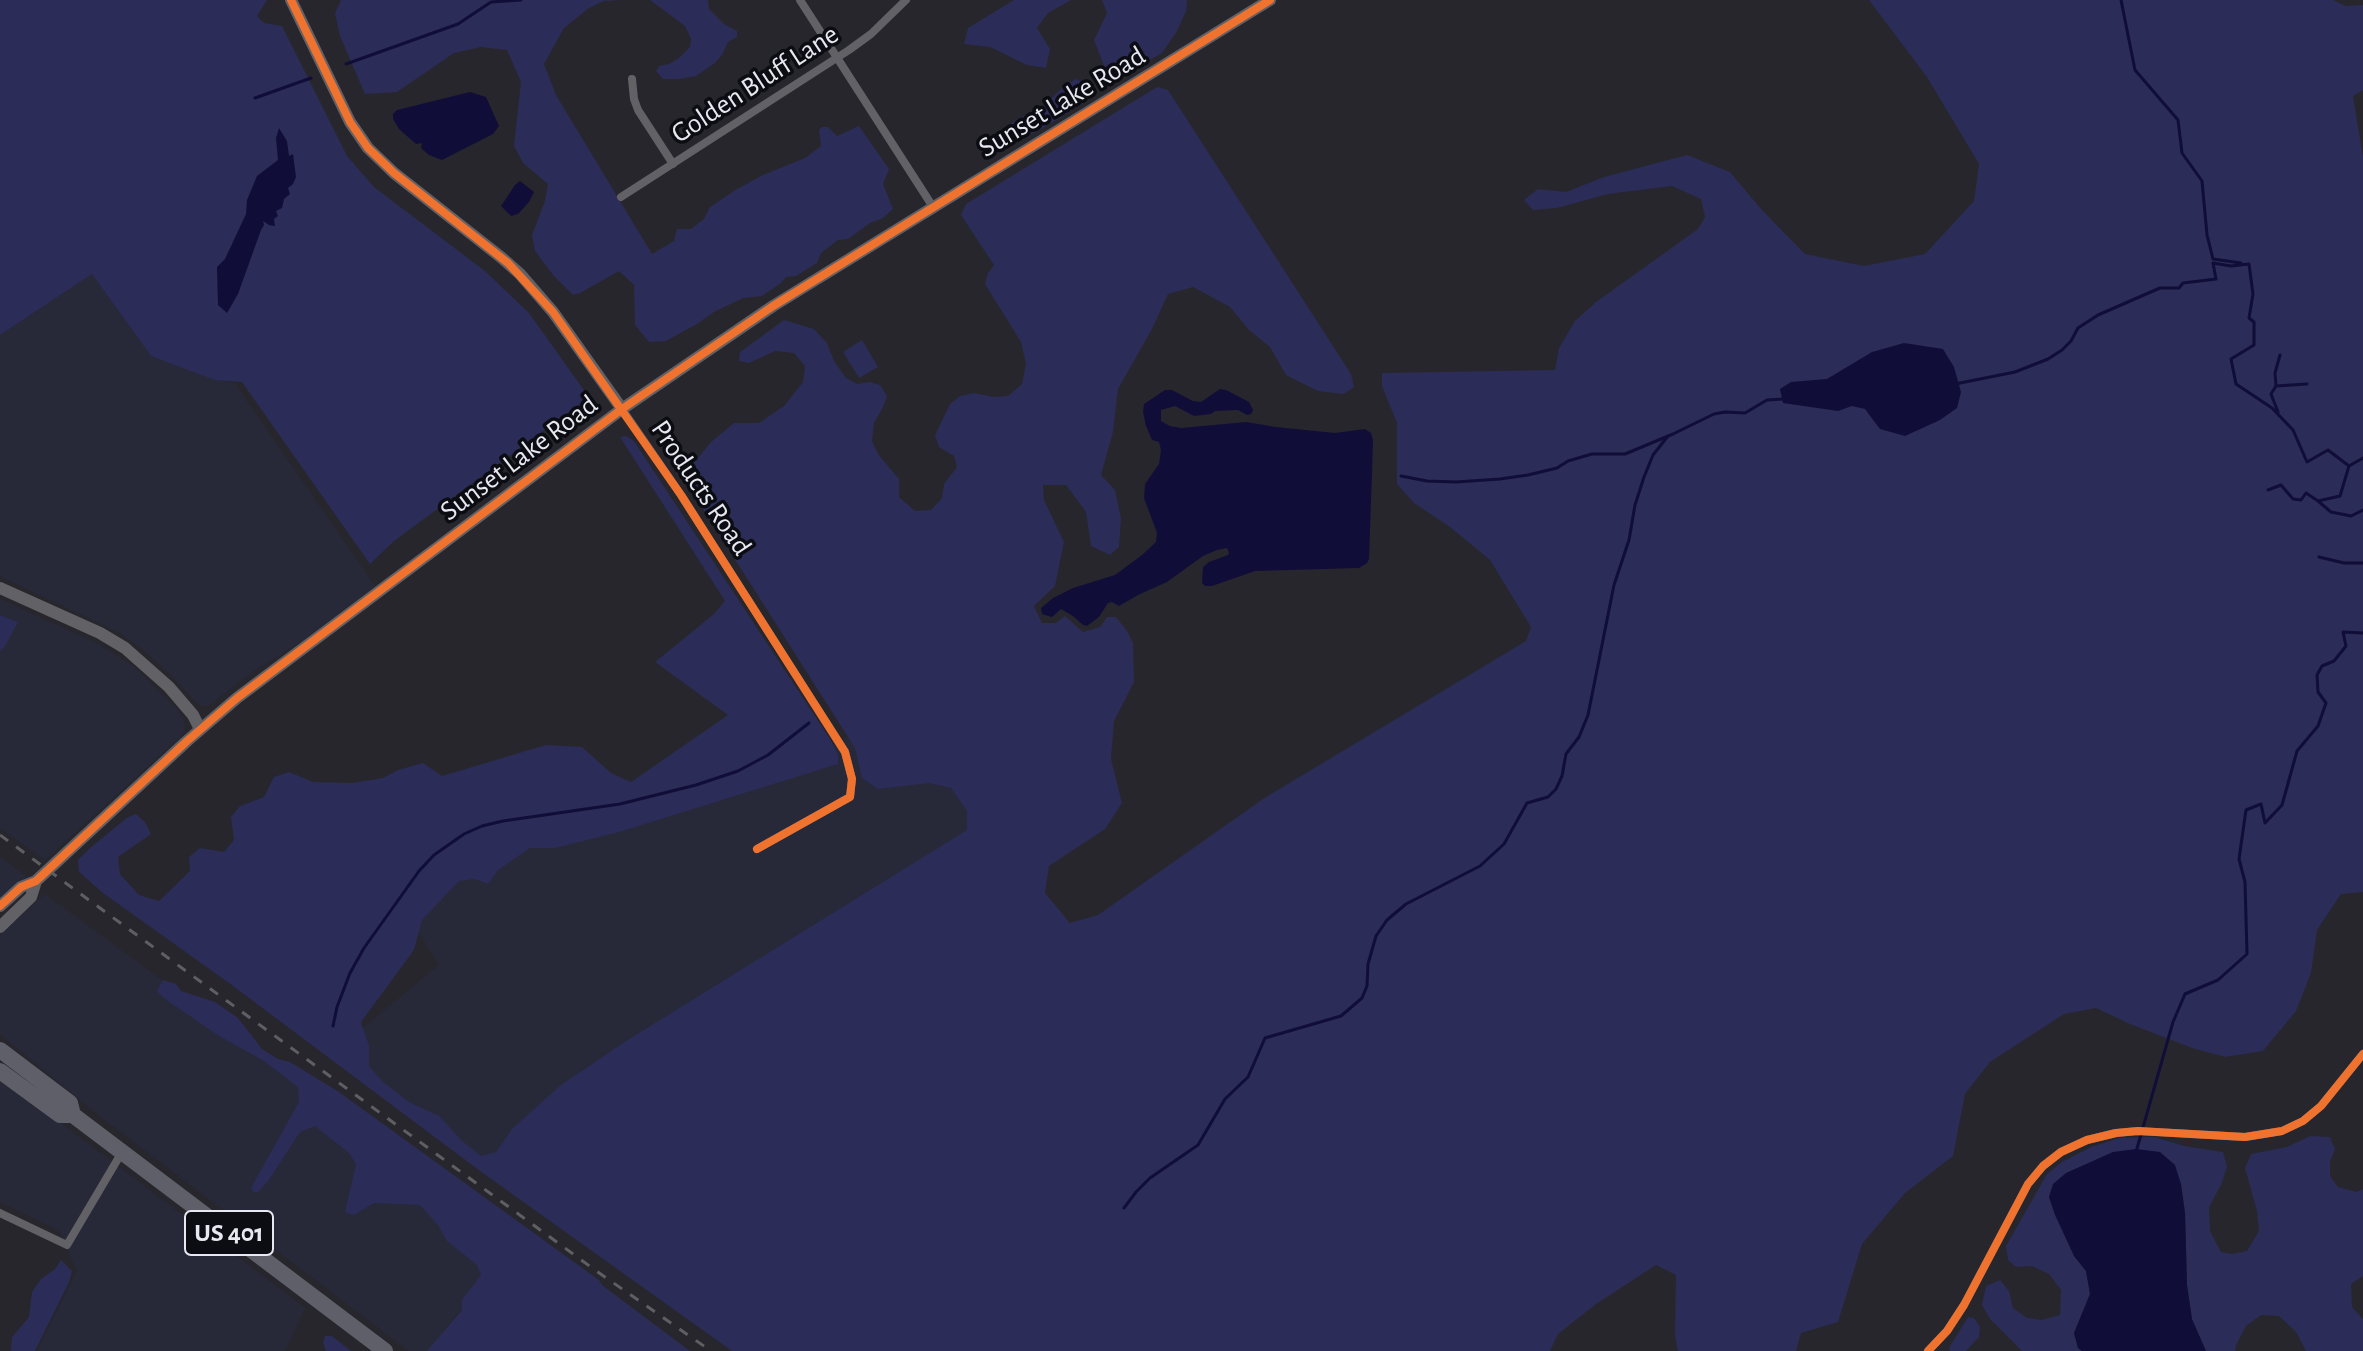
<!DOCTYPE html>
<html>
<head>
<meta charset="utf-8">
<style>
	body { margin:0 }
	canvas { display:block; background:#26262c }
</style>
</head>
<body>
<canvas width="2363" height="1351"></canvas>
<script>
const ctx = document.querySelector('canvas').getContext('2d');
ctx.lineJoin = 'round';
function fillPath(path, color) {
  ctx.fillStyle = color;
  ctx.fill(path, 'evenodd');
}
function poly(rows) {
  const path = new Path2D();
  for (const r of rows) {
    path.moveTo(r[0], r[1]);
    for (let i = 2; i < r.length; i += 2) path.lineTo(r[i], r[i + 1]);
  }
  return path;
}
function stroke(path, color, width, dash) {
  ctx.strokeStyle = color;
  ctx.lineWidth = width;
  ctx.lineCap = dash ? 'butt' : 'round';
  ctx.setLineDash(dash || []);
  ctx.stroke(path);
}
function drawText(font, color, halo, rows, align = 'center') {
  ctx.font = font + ' "Alegreya Sans",sans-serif';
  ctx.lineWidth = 7;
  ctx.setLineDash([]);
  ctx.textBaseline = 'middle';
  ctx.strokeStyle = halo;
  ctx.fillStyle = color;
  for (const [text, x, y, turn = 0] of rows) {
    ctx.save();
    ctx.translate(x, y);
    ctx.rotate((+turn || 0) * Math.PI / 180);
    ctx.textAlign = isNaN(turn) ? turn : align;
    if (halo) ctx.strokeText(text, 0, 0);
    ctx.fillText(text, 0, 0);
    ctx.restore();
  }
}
const built = poly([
	[92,274,151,356,235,384,375,586,303,640,251,673,208,706,202,706,195,701,170,674,145,651,120,633,0,576,0,335],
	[0,599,96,643,133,666,177,709,183,720,185,728,183,734,177,740,45,860,0,828],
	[855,733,1020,814,486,1164,333,1053,439,965,407,914,490,837,826,748],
	[0,857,27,877,0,897],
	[45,894,515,1241,428,1351,409,1351,96,1113,0,1034,0,935],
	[0,1077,305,1308,285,1351,37,1351,77,1271,59,1230,0,1202]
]);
const green = poly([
	[0,0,267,0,257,16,264,23,282,26,347,156,374,187,485,271,529,313,586,393,581,403,394,541,370,564,242,382,215,380,151,356,92,274,0,335],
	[341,0,622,0,604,1,589,8,564,28,544,64,556,95,652,254,674,241,677,229,691,229,704,219,710,207,737,189,763,175,805,158,821,146,819,130,822,127,828,127,837,136,859,126,889,169,883,184,893,209,883,218,870,223,848,239,838,240,821,253,817,263,796,276,786,277,781,283,762,296,743,298,714,312,697,324,666,341,649,342,635,325,634,285,619,271,580,293,573,295,553,275,535,251,532,235,545,201,548,184,523,163,514,146,521,82,507,50,481,47,454,53,397,92,365,94,340,36,335,13],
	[650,0,708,0,709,9,724,24,737,31,737,37,728,42,722,55,715,63,696,76,679,79,663,79,656,71,659,66,669,64,679,58,690,47,691,39,685,26],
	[1014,0,1071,0,1048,13,1037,28,1050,49,1046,68,1027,65,990,47,964,44,968,28],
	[1102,0,1187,0,1186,11,1177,31,1162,53,1126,74,1108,76,1094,40,1107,13],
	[1869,0,2333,0,2346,6,2363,5,2363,90,2353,96,2363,157,2363,892,2341,894,2317,930,2311,973,2296,1011,2263,1051,2225,1057,2192,1048,2130,1024,2096,1008,2064,1014,1990,1062,1965,1094,1953,1156,1905,1193,1862,1244,1838,1322,1801,1333,1796,1351,1678,1351,1675,1335,1676,1275,1656,1265,1596,1304,1558,1334,1550,1351,732,1351,480,1171,229,983,103,893,79,872,78,860,90,848,128,817,136,814,145,822,151,834,118,857,120,874,139,895,159,901,190,871,189,857,200,848,224,852,234,840,231,817,240,806,264,797,274,777,289,772,313,782,352,783,383,778,398,770,423,763,442,776,546,745,582,747,611,773,631,782,728,715,655,662,714,614,725,601,620,437,626,436,634,441,830,739,838,755,838,764,619,832,555,848,530,848,498,870,488,884,475,879,459,881,422,920,414,950,361,1022,369,1046,369,1066,383,1082,409,1102,439,1116,461,1140,481,1156,496,1152,513,1128,561,1085,626,1041,967,830,967,811,951,788,929,783,878,789,862,778,855,748,687,484,693,464,711,442,734,423,759,423,784,406,803,382,805,366,794,353,775,351,749,363,739,361,740,352,784,320,814,329,827,343,834,361,846,378,857,384,870,382,880,385,887,396,883,407,874,423,872,441,878,454,899,479,899,497,915,511,931,510,942,498,944,484,957,467,954,456,939,447,935,435,950,404,960,396,974,393,994,397,1008,396,1022,384,1026,364,1021,342,985,284,988,273,994,265,961,215,966,204,1157,87,1168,90,1351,374,1354,387,1344,394,1318,391,1286,375,1270,347,1249,330,1230,307,1193,287,1168,294,1152,329,1118,389,1113,432,1101,475,1115,490,1121,518,1119,547,1110,555,1091,546,1086,512,1066,485,1043,485,1044,500,1064,542,1055,586,1034,606,1042,623,1056,623,1065,616,1083,632,1100,627,1107,617,1116,617,1127,631,1133,643,1134,682,1114,721,1111,759,1122,803,1105,829,1049,866,1045,893,1070,923,1098,915,1266,797,1526,641,1531,627,1490,560,1450,527,1414,503,1397,484,1397,423,1382,386,1382,373,1555,370,1559,348,1575,321,1596,302,1698,229,1705,217,1701,199,1672,186,1608,194,1557,208,1533,210,1524,200,1538,189,1566,192,1604,177,1687,155,1730,172,1761,209,1805,254,1864,266,1925,254,1974,201,1979,164,1927,77],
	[1076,79,1087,84,1088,98,1063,116,1036,132,1000,146,993,138,1017,119,1044,106,1064,86],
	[862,340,878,367,859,378,843,352],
	[0,615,18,622,5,646,0,651],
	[163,980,176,984,181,991,215,1002,238,1018,262,1049,278,1059,290,1062,339,1092,599,1280,602,1285,690,1351,427,1351,462,1310,462,1300,481,1275,477,1265,447,1241,438,1225,420,1205,374,1203,354,1215,345,1212,356,1164,349,1153,315,1126,300,1132,268,1181,258,1192,254,1192,251,1188,299,1102,298,1087,264,1061,219,1036,165,999,157,991],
	[2310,1136,2330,1137,2335,1149,2330,1162,2330,1176,2338,1187,2357,1192,2363,1189,2363,1276,2351,1284,2352,1307,2363,1319,2363,1351,2306,1351,2296,1332,2279,1316,2261,1315,2246,1326,2236,1345,2235,1351,2206,1351,2192,1320,2187,1285,2185,1213,2181,1184,2049,1197,2074,1256,2086,1271,2090,1294,2074,1333,2078,1348,2082,1351,2022,1351,1990,1319,1982,1305,1986,1286,2000,1280,2009,1291,2013,1308,2027,1318,2042,1320,2060,1315,2061,1290,2049,1274,2032,1266,2016,1267,2008,1260,2006,1246,2047,1174,2062,1162,2091,1147,2119,1138,2154,1137,2184,1146,2223,1152,2227,1167,2221,1185,2209,1207,2210,1231,2221,1252,2232,1254,2247,1251,2259,1231,2257,1211,2245,1168,2251,1154,2287,1147],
	[61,1260,72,1271,69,1282,35,1351,11,1351,12,1337,29,1317,32,1292,41,1279,55,1269],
	[1968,1317,1974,1318,1980,1327,1979,1337,1966,1351,1950,1351,1949,1348],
	[325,1336,332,1336,351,1351,326,1351,323,1342]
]);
const water = poly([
	[470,92,486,97,499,126,493,134,442,160,429,155,421,148,422,143,416,144,399,129,393,119,393,114,397,110],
	[279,128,287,141,289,156,293,154,296,177,293,184,288,188,290,194,284,199,282,208,276,211,278,216,274,219,275,226,269,225,263,221,264,225,261,230,238,294,227,313,218,305,217,267,225,259,246,214,247,200,257,176,278,160,276,138],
	[520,181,534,192,529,202,518,214,511,216,501,206,515,185],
	[1904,343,1943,349,1954,367,1961,392,1957,408,1940,420,1905,436,1880,429,1865,409,1852,406,1838,411,1783,403,1780,389,1791,382,1827,379,1872,352],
	[1220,389,1226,390,1249,402,1253,410,1251,414,1247,415,1238,410,1215,411,1211,414,1194,416,1175,406,1161,410,1161,421,1170,426,1181,428,1246,422,1276,427,1335,433,1365,429,1371,433,1373,440,1372,474,1369,559,1367,563,1359,568,1255,571,1212,586,1205,586,1202,583,1203,567,1209,562,1228,555,1229,553,1227,548,1217,550,1203,556,1167,582,1138,595,1119,606,1112,602,1108,603,1099,617,1087,626,1083,625,1073,616,1061,609,1052,617,1042,614,1041,608,1053,598,1073,588,1115,575,1142,555,1156,542,1157,533,1144,498,1145,484,1159,464,1161,450,1159,442,1152,440,1146,426,1143,412,1144,404,1165,390,1172,390,1193,401,1201,402],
	[2136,1149,2160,1152,2175,1165,2181,1184,2185,1213,2187,1285,2192,1319,2206,1351,2082,1351,2078,1348,2074,1333,2090,1294,2086,1271,2074,1256,2055,1215,2049,1197,2053,1184,2066,1173,2113,1152]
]);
const stream = poly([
	[2121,0,2135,70,2178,120,2182,153,2202,181,2207,235,2213,259,2241,263],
	[346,64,458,24,491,2,521,0],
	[255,98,311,78],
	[2249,264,2253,294,2249,318,2254,322,2254,345,2231,359,2236,384,2272,408,2293,430,2307,462,2328,450,2349,466,2363,458],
	[1955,384,2015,372,2048,359,2062,350,2071,341,2078,328,2098,315,2160,288,2179,288,2183,283,2216,279,2213,263,2231,266,2249,264],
	[2276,386,2307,384],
	[2278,412,2271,394,2276,386,2275,373,2280,355],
	[2349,466,2340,496,2318,501,2331,512,2351,516,2363,510],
	[1401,476,1427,481,1456,482,1500,479,1528,475,1557,468,1568,461,1592,454,1625,454,1673,434,1714,414,1725,412,1745,413,1767,400,1784,399],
	[2268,490,2281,485,2293,499,2301,500,2306,493,2318,501],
	[2319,557,2344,563,2363,563],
	[333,1026,337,1007,350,973,364,948,419,871,434,855,464,834,482,826,503,821,620,804,696,785,738,771,768,755,809,723],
	[2136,1152,2173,1022,2185,994,2218,980,2247,954,2245,882,2239,859,2246,810,2261,804,2265,823,2282,805,2297,751,2318,726,2326,703,2318,692,2317,675,2322,666,2334,661,2346,646,2343,632,2363,633],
	[1124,1208,1136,1192,1150,1178,1198,1145,1225,1099,1248,1077,1265,1038,1341,1016,1362,998,1367,986,1368,964,1376,936,1387,920,1406,904,1480,866,1504,844,1527,803,1548,797,1556,789,1562,776,1566,754,1579,737,1588,715,1614,585,1629,540,1635,505,1644,477,1653,455,1668,436]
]);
const street = poly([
	[800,0,933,207],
	[632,79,634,99,638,110,673,164],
	[621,197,849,50,871,34,906,0],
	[622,409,681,495,845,752,852,779,850,797,757,849],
	[0,1213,67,1245,122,1152],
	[1928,1351,1947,1331,1964,1305,2028,1184,2043,1166,2061,1152,2087,1140,2116,1133,2138,1131,2245,1137,2282,1131,2303,1121,2321,1106,2363,1054]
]);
const secondary = poly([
	[291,0,350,122,368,148,394,173,502,258,520,274,553,312,622,409],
	[0,588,100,633,125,648,169,687,193,715,200,729],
	[0,906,21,887,36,881,187,741,237,698,622,409,773,306,1270,0],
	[0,927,31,897,36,881]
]);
const highway = poly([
	[0,1050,70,1103,73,1115,385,1351],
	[0,1071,60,1115,73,1115]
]);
const rail = poly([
	[0,835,595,1270,711,1351]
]);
const cycleway = poly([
	[291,0,350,122,368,148,394,173,508,263,553,312,681,495,845,752,852,779,850,797,757,849],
	[0,906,21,887,36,881,187,741,237,698,622,409,773,306,1270,0],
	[1928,1351,1947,1331,1964,1305,2028,1184,2043,1166,2061,1152,2087,1140,2116,1133,2138,1131,2245,1137,2282,1131,2303,1121,2321,1106,2363,1054]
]);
const shields = [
	[229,1233,88]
];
const shieldNames = [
	["US 401",229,1233]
];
const streetNames = [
	["Golden Bluff Lane",755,84,-33],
	["Sunset Lake Road",1062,102,-31],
	["Sunset Lake Road",519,458,-37],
	["Products Road",701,488,56]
];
fillPath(built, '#272939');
fillPath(green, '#2b2c57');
fillPath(water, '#110d39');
stroke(stream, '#110d39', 3);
stroke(street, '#616166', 8);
stroke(secondary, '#616166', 12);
stroke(highway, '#5e5f69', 16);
stroke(rail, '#5e5e63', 3, [10, 10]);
stroke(cycleway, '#ef722f', 8);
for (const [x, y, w] of shields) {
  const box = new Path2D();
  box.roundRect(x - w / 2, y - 22, w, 44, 6);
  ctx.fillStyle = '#0c0d12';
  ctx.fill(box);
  stroke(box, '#e7e8f1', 2);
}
drawText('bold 26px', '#e7e8f1', null, shieldNames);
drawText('28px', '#e7e8f1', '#0c0d12', streetNames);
</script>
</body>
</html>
